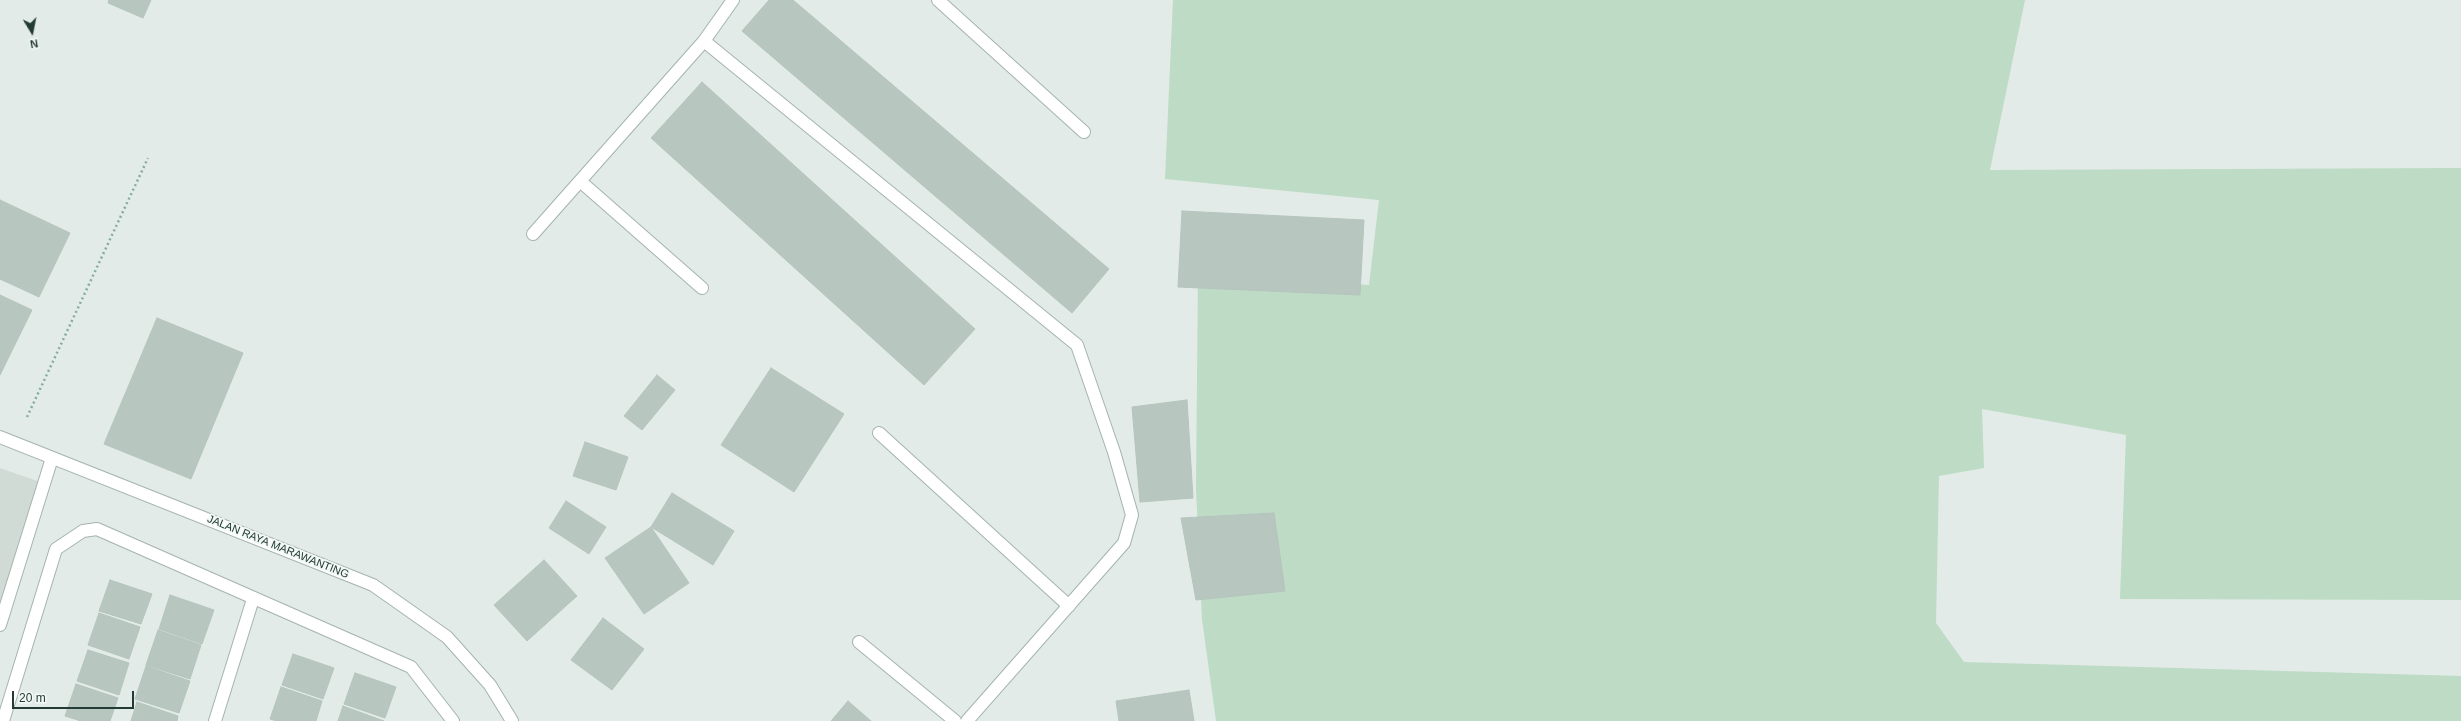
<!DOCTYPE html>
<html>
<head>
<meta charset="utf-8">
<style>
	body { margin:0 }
	#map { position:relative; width:2461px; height:721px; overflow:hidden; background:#e2ebe7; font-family:Helvetica,sans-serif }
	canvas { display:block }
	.north { position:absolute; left:12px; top:12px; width:40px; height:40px; -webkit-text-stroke:3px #f2f8f5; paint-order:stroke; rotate:170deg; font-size:11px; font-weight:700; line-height:16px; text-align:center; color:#233b35 }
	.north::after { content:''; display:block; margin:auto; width:14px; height:18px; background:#233b35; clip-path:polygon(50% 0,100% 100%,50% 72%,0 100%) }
	.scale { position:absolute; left:12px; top:691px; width:122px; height:18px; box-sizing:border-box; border:2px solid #233b35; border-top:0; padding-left:5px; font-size:12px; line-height:14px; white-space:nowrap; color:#233b35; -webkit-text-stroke:3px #f2f8f5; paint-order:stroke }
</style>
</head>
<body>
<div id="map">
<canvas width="2461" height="721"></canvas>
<div class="north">N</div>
<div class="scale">20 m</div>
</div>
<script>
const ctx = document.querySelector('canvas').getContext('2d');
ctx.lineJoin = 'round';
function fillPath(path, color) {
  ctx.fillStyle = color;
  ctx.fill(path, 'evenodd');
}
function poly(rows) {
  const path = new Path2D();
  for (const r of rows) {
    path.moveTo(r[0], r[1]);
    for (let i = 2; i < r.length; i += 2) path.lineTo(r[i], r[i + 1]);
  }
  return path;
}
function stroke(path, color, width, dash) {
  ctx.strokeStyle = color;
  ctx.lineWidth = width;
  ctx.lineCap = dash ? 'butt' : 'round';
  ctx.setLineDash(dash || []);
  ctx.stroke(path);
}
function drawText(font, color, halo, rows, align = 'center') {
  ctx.font = font + ' Helvetica,sans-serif';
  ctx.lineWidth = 3.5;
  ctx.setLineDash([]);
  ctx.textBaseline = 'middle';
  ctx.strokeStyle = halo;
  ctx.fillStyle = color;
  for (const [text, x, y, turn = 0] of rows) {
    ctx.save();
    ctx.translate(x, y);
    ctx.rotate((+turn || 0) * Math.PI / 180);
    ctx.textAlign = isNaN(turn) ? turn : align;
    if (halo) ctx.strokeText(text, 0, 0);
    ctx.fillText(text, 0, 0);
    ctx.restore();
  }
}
const built = poly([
	[0,468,40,482,0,603]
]);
const green = poly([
	[1173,0,2025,0,1990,170,2461,168,2461,600,2120,599,2126,435,1982,409,1984,468,1939,476,1936,623,1964,662,2461,676,2461,721,1216,721,1202,619,1196,489,1198,272,1369,285,1379,200,1165,179]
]);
const building = poly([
	[109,0,151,0,143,18,108,3,109,0],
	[769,0,793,0,1109,269,1072,313,742,31,769,0],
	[702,82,975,329,924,385,651,138,702,82],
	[0,200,70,233,39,297,0,279,0,200],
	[1182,211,1364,220,1360,295,1178,287,1182,211],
	[0,295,32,310,0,375,0,295],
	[157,318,243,353,191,479,104,444,157,318],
	[771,368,844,414,794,492,721,445,771,368],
	[657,375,675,390,642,430,624,416,657,375],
	[1187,400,1193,498,1140,502,1132,407,1187,400],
	[585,442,628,457,616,490,573,476,585,442],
	[672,493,734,531,713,565,651,527,672,493],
	[566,501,606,527,589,554,549,528,566,501],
	[1274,513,1285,591,1196,600,1181,518,1274,513],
	[651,527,689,583,644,614,605,558,651,527],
	[544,560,577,596,527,641,494,605,544,560],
	[110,580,152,594,141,624,99,611,110,580],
	[170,595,214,610,202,644,159,629,170,595],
	[99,613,140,627,129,659,88,645,99,613],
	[603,618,644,649,612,690,571,660,603,618],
	[158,630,201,645,190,679,146,665,158,630],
	[88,650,129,663,119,695,77,681,88,650],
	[293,654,334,668,323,699,282,685,293,654],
	[146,666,190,681,179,713,135,699,146,666],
	[355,673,396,687,385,718,344,704,355,673],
	[76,684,118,698,110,721,81,721,65,716,76,684],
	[281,687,322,701,316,721,277,721,270,719,281,687],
	[1189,690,1194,721,1119,721,1116,701,1189,690],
	[848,701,871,721,831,721,848,701],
	[137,702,178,716,177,721,131,721,137,702],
	[343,706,384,721,338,721,343,706]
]);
const path = poly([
	[27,417,148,158]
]);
const minor = poly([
	[733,0,704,41,1077,345,1114,452,1132,515,1124,543,967,721],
	[938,0,1084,132],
	[580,181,702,288],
	[533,234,704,41],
	[879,433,1069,606],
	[0,625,52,458],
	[859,642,955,721],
	[3,721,56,549,83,531,97,529,411,667,453,721],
	[215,721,253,599]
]);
const tertiary = poly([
	[0,437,373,585,447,637,490,685,512,721]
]);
const streetNames = [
	["JALAN RAYA MARAWANTING",278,547,22]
];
fillPath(built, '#d0dbd6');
fillPath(green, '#bddbc5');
fillPath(building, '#b8c6c0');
stroke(building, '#b5c4be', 1);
stroke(minor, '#a5b3ae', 14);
stroke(tertiary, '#a5b3ae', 14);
stroke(path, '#85aca0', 2.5, [2, 3]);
stroke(minor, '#fff', 12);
stroke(tertiary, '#fff', 12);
drawText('11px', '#233b35', '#f2f8f5', streetNames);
</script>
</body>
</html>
